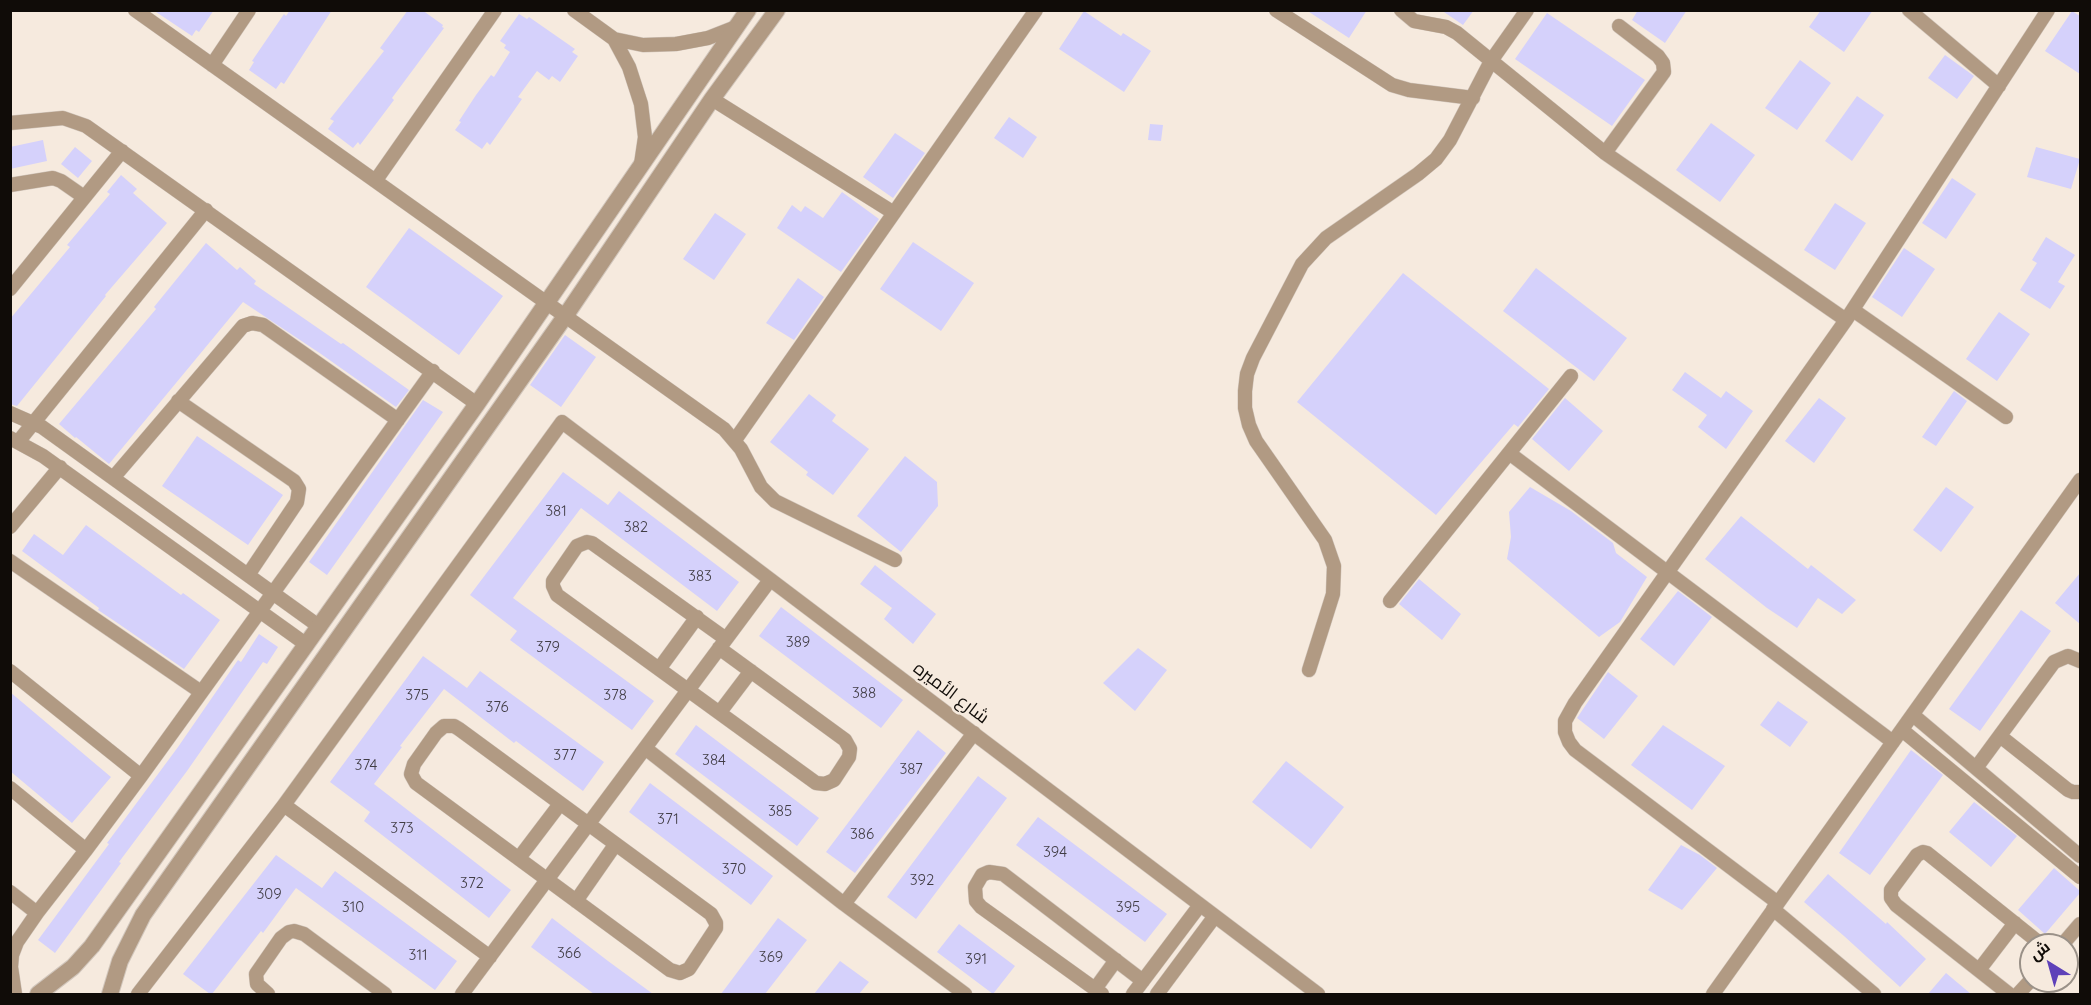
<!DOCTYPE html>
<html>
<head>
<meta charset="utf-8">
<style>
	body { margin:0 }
	#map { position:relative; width:2091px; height:1005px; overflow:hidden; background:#f6eade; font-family:Quicksand,Cairo,sans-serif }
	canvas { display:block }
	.frame { position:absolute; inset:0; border:12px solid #100c08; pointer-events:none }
	.north { position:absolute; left:2019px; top:933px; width:60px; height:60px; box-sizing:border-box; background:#f6eade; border:2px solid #9a9188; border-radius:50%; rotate:323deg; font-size:16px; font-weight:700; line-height:24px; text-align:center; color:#100c08 }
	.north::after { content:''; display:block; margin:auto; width:21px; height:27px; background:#5e41b9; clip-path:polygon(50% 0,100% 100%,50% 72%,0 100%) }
</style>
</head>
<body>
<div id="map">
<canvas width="2091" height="1005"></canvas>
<div class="frame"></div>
<div class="north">ش</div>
</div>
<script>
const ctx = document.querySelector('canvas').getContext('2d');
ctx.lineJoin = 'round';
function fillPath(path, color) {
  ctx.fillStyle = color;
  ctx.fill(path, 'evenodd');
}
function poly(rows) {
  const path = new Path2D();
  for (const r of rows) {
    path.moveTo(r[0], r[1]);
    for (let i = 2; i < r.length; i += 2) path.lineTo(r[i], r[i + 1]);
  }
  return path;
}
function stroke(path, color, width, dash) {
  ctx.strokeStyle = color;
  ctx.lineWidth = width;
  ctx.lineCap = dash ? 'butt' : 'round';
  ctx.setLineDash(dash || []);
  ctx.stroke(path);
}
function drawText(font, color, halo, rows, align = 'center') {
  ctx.font = font + ' Quicksand,Cairo,sans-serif';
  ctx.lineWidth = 5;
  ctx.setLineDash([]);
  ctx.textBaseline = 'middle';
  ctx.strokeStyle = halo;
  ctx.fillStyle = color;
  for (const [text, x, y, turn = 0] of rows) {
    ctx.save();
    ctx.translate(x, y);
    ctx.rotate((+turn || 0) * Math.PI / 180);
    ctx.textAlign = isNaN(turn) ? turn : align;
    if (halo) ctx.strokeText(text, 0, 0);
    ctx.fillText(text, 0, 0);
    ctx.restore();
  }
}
const building = poly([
	[153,10,214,10,199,32,196,30,192,36],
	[290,10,332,10,284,84,281,82,276,89,249,70,254,62,252,61,284,14,286,16],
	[408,10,422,10,443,25,442,27,444,28,392,98,394,100,360,145,358,142,353,148,328,129,334,121,330,119,384,51,380,48],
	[1306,10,1367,10,1349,38],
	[1441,10,1474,10,1463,25],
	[1638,10,1687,10,1665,43,1632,20],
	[1821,10,1873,10,1844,52,1809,27],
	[1084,11,1121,36,1123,33,1151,51,1124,92,1059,49],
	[2072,11,2080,16,2080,74,2045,51],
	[1547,13,1645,80,1612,126,1515,59],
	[519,14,527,19,529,17,575,49,572,52,578,56,560,82,552,76,549,80,537,71,518,97,522,99,490,145,487,142,482,149,455,130,461,122,459,121,476,95,491,75,494,77,510,52,504,48,506,45,500,41],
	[1945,55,1974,76,1957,99,1928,78],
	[1800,60,1831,83,1797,130,1765,108],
	[1857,96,1884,115,1852,161,1825,141],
	[1009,117,1037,137,1023,158,994,138],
	[1711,123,1755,155,1720,202,1676,170],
	[1150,124,1163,125,1161,141,1148,140],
	[895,133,925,153,893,198,863,177],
	[43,140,47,161,10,169,10,147],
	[75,147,92,161,78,178,61,164],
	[2036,147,2080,159,2071,189,2027,177],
	[121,175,137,189,133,193,167,223,105,295,106,296,17,406,10,404,10,319,70,247,67,245,110,194,107,192],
	[1952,178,1976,194,1946,239,1922,223],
	[842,192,879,219,841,272,777,228,792,205,801,212,805,206,823,218],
	[1835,203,1866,223,1835,270,1804,250],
	[715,213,746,234,714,280,683,259],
	[409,228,503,296,459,355,366,287],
	[2046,237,2075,255,2058,282,2065,286,2050,309,2020,290,2037,263,2032,260],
	[913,242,974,283,941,331,880,289],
	[206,243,237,270,240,267,256,281,254,284,341,344,343,343,409,390,396,407,321,354,243,302,109,464,76,437,75,438,59,424,156,309,154,307],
	[1904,248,1935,269,1902,317,1872,297],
	[1536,268,1627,338,1594,381,1503,311],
	[1403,273,1549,389,1518,427,1514,424,1436,515,1297,402],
	[798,278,824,297,794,340,766,323],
	[1999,312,2030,334,1997,381,1966,359],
	[565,335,596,357,561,407,530,385],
	[1685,372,1721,398,1726,391,1753,411,1726,449,1698,427,1707,415,1672,390],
	[1954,391,1967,401,1936,446,1922,437],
	[809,394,836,415,832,421,869,449,833,495,806,475,808,472,770,442],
	[1565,398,1603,431,1569,471,1532,439],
	[1819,398,1846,418,1814,463,1785,441],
	[423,400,443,412,327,575,309,562],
	[197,436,283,495,248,545,162,486],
	[905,456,937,482,938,506,901,552,857,516],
	[563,472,608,505,619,491,739,582,717,611,581,508,513,598,654,701,632,730,510,640,517,631,470,595],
	[1530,487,1571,511,1613,543,1616,553,1647,577,1620,622,1599,637,1507,559,1511,537,1509,512],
	[1946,487,1974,507,1941,552,1913,530],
	[1741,516,1808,569,1811,565,1856,600,1842,614,1818,598,1797,628,1767,608,1705,559],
	[86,525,181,595,183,593,220,620,184,669,116,622,98,610,99,608,22,551,34,534,63,555],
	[875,565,936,614,913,644,884,619,892,608,860,584],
	[2080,573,2080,624,2055,603],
	[1419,579,1461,614,1442,640,1399,604],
	[1678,591,1712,617,1674,666,1640,639],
	[781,607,903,700,881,728,759,636],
	[2021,610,2051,631,1980,731,1949,709],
	[259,634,278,647,267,664,263,662,187,771,119,862,121,863,55,953,38,940,109,844,107,843,178,747,238,660,241,662],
	[1138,648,1167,670,1135,711,1103,683],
	[423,656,467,688,480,671,604,762,583,791,516,741,514,743,444,689,400,746,402,747,374,784,511,890,489,918,364,821,370,812,330,782],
	[1608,672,1638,696,1604,739,1577,718],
	[10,692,111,777,72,823,10,771],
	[1778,701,1808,722,1790,747,1760,725],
	[696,725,819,818,797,846,675,754],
	[1663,725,1725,766,1692,810,1631,765],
	[918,730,946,753,855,873,826,852],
	[1911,750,1943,775,1870,875,1839,853],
	[1286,761,1344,807,1311,849,1252,802],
	[978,776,1007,798,916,919,887,897],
	[650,783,773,876,751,905,629,812],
	[1974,802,2017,836,1991,867,1949,832],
	[1038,817,1167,914,1145,942,1016,845],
	[1681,845,1700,855,1717,868,1682,910,1648,890],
	[276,855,322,888,335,871,457,961,435,990,296,888,263,933,261,931,212,994,210,994,183,974],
	[2054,868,2080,891,2080,893,2045,934,2018,910],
	[1828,874,1886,924,1887,922,1926,959,1900,987,1844,936,1804,902],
	[552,918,608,961,653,994,594,994,531,947],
	[778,918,807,940,765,994,721,994],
	[959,924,1015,966,993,994,937,952],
	[840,961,869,982,859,994,814,994],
	[1946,973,1971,994,1928,994]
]);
const minor = poly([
	[135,10,724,429,741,449,761,487,775,501,895,560],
	[574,10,614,39,643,45,676,44,708,38,736,27],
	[1276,10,1392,85,1409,90,1473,98],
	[1401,10,1414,21,1446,27,1457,33,1605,153,1846,320],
	[1909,10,1999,86],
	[614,39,629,67,641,104,645,137,641,164],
	[212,65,249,10],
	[712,99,894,213],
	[10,123,63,118,86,126,477,404],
	[1605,153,1664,72,1663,63,1658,56,1619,26],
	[376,180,495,10],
	[10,185,53,178,61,181,84,197],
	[10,289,122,151],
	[1853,310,2006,417],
	[178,401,294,481,299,489,297,502,248,575],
	[10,413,42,427,320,627],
	[10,438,43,456,307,645],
	[735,440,1036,10],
	[18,442,206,210],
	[1509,453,1893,742],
	[113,478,243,326,252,323,263,325,398,420],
	[10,527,60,467],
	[10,561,201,692],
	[1390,601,1571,376],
	[719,648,845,740,850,749,849,757,834,780,825,784,816,783,557,595,553,586,553,581,577,546,587,542,592,543,726,639],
	[659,669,697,617],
	[1309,670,1333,594,1334,566,1325,540,1256,441,1249,425,1245,408,1245,391,1247,374,1253,358,1302,264,1326,238,1418,174,1436,159,1450,140,1491,61,1527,10],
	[10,671,141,776],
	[720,712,751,671],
	[1913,715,2080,856],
	[444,726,454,726,459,729,711,914,716,923,716,928,689,969,680,973,670,970,416,783,411,774,414,764,436,733,444,726],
	[1902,730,2080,877],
	[2000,736,2068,790,2073,792,2080,792],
	[645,748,844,904,965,994],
	[1976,768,2054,662,2068,656,2080,661],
	[10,788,86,850],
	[284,805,490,957],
	[519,858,560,804],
	[10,892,37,913],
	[576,901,615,845],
	[1778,903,1575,750,1569,742,1565,732,1565,721,1575,703,1846,320,2048,10],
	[844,904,974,733],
	[1773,909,1874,994],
	[2062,945,2080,924],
	[1979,970,2015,923],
	[1095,989,1116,960],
	[15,994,11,967,12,955,17,942,37,913,86,850,141,776,433,371],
	[138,994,284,805,562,422,1318,994],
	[268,994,257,984,256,974,281,938,289,932,294,931,304,934,385,994],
	[462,994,770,580],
	[1102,994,981,907,976,901,975,887,982,875,989,872,1003,874,1143,981],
	[1133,994,1200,905],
	[1157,994,1215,916],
	[1713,994,2080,480],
	[2009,994,1896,905,1891,898,1891,890,1917,855,1923,852,1927,853,2042,945],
	[2018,994,2031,980]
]);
const tertiary = poly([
	[38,994,73,967,92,946,477,404,748,10],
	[110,994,120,961,143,915,566,315,712,99,777,10]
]);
const numberNames = [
	["381",556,511],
	["382",636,527],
	["383",700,576],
	["389",798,642],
	["379",548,647],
	["388",864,693],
	["375",417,695],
	["378",615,695],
	["376",497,707],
	["377",565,755],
	["384",714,760],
	["374",366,765],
	["387",911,769],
	["385",780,811],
	["371",668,819],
	["373",402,828],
	["386",862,834],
	["394",1055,852],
	["370",734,869],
	["392",922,880],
	["372",472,883],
	["309",269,894],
	["310",353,907],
	["395",1128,907],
	["366",569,953],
	["311",418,955],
	["369",771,957],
	["391",976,959]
];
const streetNames = [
	["شارع الأميره",951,693,37]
];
fillPath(building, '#d5d1fb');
stroke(minor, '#d1c6bc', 15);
stroke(tertiary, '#d1c6bc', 18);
stroke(minor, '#b19a83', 14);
stroke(tertiary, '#b19a83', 16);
drawText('15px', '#413d45', null, numberNames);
drawText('18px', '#100c08', '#f6eade', streetNames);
</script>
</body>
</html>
